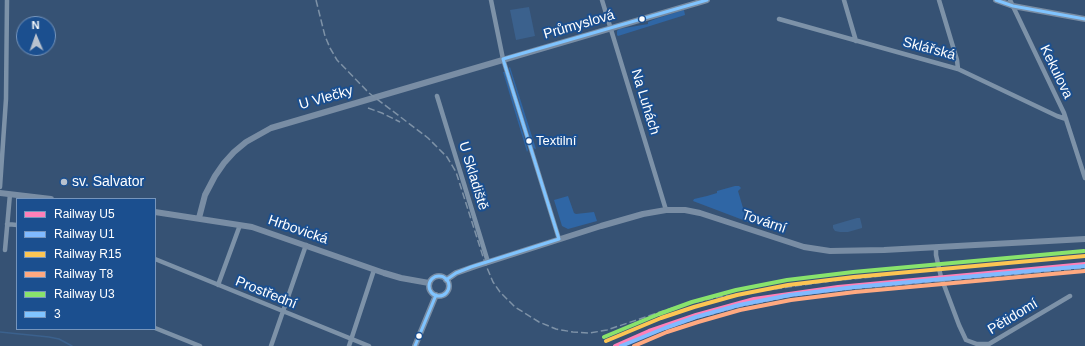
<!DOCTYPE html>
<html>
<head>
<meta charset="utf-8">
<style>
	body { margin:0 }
	#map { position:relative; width:1085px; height:346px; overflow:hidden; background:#365274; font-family:Arial,sans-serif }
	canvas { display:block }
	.legend { position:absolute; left:16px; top:198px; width:140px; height:132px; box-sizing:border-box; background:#1b4f8f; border:1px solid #7695bc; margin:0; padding:5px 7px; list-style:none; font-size:12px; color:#fff }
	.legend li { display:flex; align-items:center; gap:8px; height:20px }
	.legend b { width:20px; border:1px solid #7695bc }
	.north { position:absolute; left:16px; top:16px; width:40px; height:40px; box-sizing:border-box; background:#1b4f8f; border:1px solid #7695bc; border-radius:50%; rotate:358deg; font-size:11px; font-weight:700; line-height:16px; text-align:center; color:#fff }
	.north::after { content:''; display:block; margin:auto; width:14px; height:18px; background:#b9c2ce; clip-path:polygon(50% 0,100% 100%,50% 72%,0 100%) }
</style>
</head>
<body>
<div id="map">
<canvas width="1085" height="346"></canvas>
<ul class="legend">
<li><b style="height:5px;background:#ff80b8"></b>Railway U5</li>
<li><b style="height:5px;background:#80baff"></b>Railway U1</li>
<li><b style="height:5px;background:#fcc553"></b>Railway R15</li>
<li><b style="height:5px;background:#ffa980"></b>Railway T8</li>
<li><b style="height:5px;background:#89e36c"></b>Railway U3</li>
<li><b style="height:5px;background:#80c4ff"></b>3</li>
</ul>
<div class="north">N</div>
</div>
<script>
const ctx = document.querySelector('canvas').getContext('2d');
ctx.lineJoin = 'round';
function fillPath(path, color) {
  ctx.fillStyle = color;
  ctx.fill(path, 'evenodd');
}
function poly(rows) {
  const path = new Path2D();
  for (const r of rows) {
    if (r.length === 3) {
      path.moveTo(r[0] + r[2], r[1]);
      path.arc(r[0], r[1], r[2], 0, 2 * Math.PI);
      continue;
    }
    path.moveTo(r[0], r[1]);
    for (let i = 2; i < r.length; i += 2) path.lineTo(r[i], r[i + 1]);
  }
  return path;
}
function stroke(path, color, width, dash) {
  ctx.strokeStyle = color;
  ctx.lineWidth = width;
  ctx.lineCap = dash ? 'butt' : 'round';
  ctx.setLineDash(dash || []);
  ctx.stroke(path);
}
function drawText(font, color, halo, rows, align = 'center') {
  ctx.font = font + ' Arial,sans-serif';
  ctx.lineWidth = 4;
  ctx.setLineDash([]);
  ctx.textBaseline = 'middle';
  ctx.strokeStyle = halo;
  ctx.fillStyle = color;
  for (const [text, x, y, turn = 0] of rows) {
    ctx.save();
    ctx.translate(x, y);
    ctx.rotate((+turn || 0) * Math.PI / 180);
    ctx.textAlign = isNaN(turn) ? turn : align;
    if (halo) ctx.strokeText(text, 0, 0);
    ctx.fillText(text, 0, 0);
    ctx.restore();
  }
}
const green = poly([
	[684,10,685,15,618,36,617,35,617,31,619,29,648,24,648,22,658,18],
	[510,67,536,149,533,148,509,68],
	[503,72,505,72,528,150,527,152],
	[735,186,739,186,741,188,738,191,746,218,751,220,751,223,693,201,694,199,707,196,717,193,717,191],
	[568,196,574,213,576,214,594,212,597,221,568,229,562,226,554,200]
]);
const water = poly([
	[529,7,535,36,516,40,510,10],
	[857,218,860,218,862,226,862,228,848,232,840,232,835,231,833,228,833,225]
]);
const stream = poly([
	[0,332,49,337,59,339,72,346]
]);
const street = poly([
	[491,0,503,59,559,239],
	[602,0,666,210],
	[844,0,856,41],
	[939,0,957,60,958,69],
	[1010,0,1064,113,1085,178],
	[779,19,958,69,1057,116,1066,119],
	[437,96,488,262],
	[0,187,6,99,7,0],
	[7,224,17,225],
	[936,247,936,255,941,277,959,325,966,340,977,344,989,344,1070,296],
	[5,250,10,194],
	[155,259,369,346],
	[218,285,240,225],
	[155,328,200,346],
	[271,346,306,245],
	[349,346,374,270]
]);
const secondary = poly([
	[996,0,1013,6,1085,19],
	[0,193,51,199],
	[155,212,252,227,384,273,401,278,429,283],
	[199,218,205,195,215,176,224,163,234,152,246,142,271,128,707,0],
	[439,286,10],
	[446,280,456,273,476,266,601,226,643,214,666,210,685,210,700,213,804,247,830,251,884,250,1085,239],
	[415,346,436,295]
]);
const rail = poly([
	[316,0,325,36,330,48,337,60,369,93,428,138,447,157,456,172,485,263,493,282,500,292,515,307,539,322,556,329,573,332,590,333,607,330,675,307,718,297,831,281,881,276],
	[368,108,382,113,400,122],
	[623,346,651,334,697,318,742,306,793,296,841,290,1085,268]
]);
const bus1 = poly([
	[996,0,1013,6,1085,19],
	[503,59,707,0],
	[503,59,559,239],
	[439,286,10],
	[446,280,456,273,471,267,559,239],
	[415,346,436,295]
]);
const rail1 = poly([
	[615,346,649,331,696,315,754,299,838,287,1085,264]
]);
const rail2 = poly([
	[621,346,665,328,696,317,739,305,790,295,855,287,1085,266]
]);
const rail3 = poly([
	[606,341,661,318,694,307,737,295,788,285,854,277,1085,256]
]);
const rail4 = poly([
	[634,346,667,332,698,322,740,310,791,300,855,292,1085,271]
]);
const rail5 = poly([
	[604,337,659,314,692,302,736,290,787,280,853,272,1084,251]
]);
const markers = [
	[642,19,3.5,"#fff"],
	[529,141,3.5,"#fff"],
	[64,182,4,"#b9c2ce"],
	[419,336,3.5,"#fff"]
];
const busNames = [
	["Textilní",536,141]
];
const streetNames = [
	["Průmyslová",579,25,-16],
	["Sklářská",929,49,15],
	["Kekulova",1056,72,64],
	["U Vlečky",326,98,-16],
	["Na Luhách",645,102,73],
	["U Skladiště",473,176,73],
	["Tovární",764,222,19],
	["Hrbovická",298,230,19],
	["Prostřední",266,293,22],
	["Pětidomí",1013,317,-31]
];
const poiNames = [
	["sv. Salvator",72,182]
];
fillPath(green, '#2f66a5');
fillPath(water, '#3b618d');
stroke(stream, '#3b618d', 1.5);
stroke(street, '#7d92a8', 4.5);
stroke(secondary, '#798da4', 6);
stroke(rail, '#7e92a7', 1.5, [7, 3]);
stroke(bus1, '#80c4ff', 3);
stroke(rail1, '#ff80b8', 4);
stroke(rail2, '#80baff', 4);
stroke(rail3, '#fcc553', 4);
stroke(rail4, '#ffa980', 4);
stroke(rail5, '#89e36c', 4);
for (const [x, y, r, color] of markers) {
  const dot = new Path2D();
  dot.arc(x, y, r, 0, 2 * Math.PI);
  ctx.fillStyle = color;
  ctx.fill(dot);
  stroke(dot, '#1b4f8f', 1.5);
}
drawText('13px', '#fff', '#1b4f8f', busNames, 'left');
drawText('14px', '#fff', '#1b4f8f', streetNames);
drawText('14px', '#fff', '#1b4f8f', poiNames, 'left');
</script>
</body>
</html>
